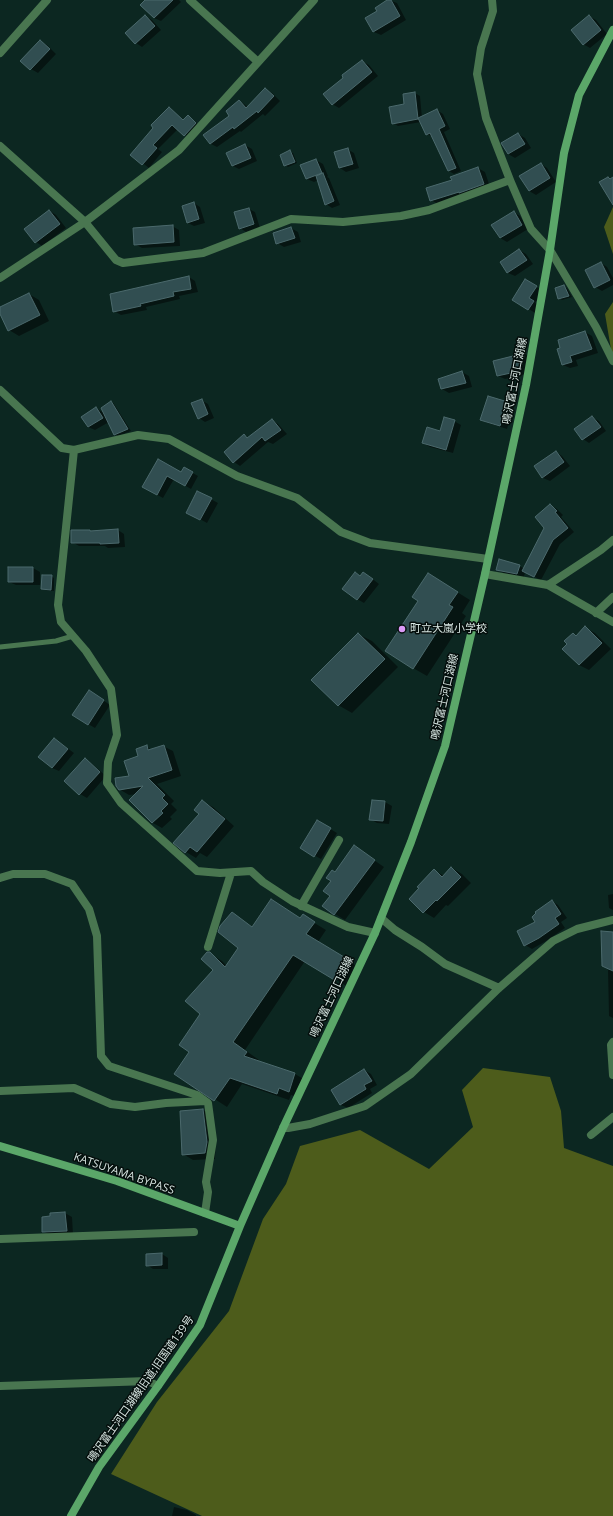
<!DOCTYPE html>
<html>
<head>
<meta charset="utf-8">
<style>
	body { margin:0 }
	canvas { display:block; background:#0c2721 }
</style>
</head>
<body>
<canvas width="613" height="1516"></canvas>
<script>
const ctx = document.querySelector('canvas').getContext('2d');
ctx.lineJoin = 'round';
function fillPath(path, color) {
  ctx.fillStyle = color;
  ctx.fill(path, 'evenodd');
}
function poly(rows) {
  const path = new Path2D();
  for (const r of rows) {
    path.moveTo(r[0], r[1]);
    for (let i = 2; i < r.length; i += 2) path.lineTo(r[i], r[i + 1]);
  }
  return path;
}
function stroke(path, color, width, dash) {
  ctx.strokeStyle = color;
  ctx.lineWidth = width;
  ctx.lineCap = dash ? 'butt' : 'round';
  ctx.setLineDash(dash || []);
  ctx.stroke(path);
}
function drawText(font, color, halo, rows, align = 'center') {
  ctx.font = font + ' "Open Sans","Noto Sans JP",sans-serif';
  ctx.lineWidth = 3;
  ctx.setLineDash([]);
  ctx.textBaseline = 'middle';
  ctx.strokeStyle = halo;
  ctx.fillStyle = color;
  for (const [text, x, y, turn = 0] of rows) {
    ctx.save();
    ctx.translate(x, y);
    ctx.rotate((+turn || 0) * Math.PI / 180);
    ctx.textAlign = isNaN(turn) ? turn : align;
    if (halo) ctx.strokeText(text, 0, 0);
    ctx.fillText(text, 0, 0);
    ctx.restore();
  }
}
const forest = poly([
	[613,207,613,254,604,227],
	[613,302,613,361,605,314],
	[483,1068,550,1077,561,1111,564,1148,613,1166,613,1516,202,1516,111,1474,157,1402,229,1311,263,1219,286,1184,300,1146,360,1130,429,1169,473,1127,462,1090]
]);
const shadow = poly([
	[147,0,179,0,181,2,161,21,154,18,142,5],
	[389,0,397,3,406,20,381,35,374,32,366,18,378,11],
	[145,16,152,20,161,30,142,47,136,43],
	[589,16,596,20,607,34,590,48,583,44],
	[40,41,47,45,56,54,38,73,31,69,22,61],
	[362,61,369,65,378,76,339,108,332,104],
	[265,89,272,93,280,101,265,116,263,114,241,132,240,131,217,147,211,144,205,135,231,116,240,101,248,107],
	[415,93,420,96,422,118,437,110,443,114,450,129,444,132,461,171,454,174,449,171,433,137,427,134,421,122,398,126,393,123],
	[169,108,184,120,188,116,202,127,191,139,178,129,158,149,162,152,149,168,132,155,155,128],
	[518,134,525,138,531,148,515,158,508,154],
	[245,145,252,149,257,161,239,169,233,166],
	[347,149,354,153,359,168,346,172,340,168],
	[290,152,293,153,297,163,288,167,285,165],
	[316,160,323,164,328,176,327,177,329,178,340,205,332,208,326,204,318,180,314,182,307,179],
	[541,164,547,168,556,182,536,195,529,191,521,177],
	[478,168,485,172,490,187,438,204,431,200,453,180],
	[194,203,200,207,205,223,194,226,188,223],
	[249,209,255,212,260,228,246,232,240,228],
	[50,211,56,215,66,228,42,246,36,242],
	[514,212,520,216,528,229,507,242,500,238,493,225],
	[172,226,179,230,180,246,142,248,135,244],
	[291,228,298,232,301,242,284,247,277,243],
	[519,250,526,254,533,264,515,276,508,273,501,262],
	[601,263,607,267,613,278,613,285,602,291,595,287],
	[189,277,195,281,198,292,179,296,180,299,146,307,147,310,121,315,114,311],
	[525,280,543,291,535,303,540,305,535,313,513,299],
	[564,286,567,288,572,297,562,300,559,298],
	[29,294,39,300,49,321,19,336,9,330,0,312,0,308],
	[585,332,592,336,598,353,576,360,578,366,570,368,563,365,559,340],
	[525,354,532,358,526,374,505,379,498,376,495,362],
	[462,372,469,376,472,387,449,393,442,389],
	[201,400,208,404,214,418,205,422,199,418],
	[112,402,114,404,131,431,118,436,115,434,109,422,95,430,88,427,96,408,104,413],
	[507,403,514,407,507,429,488,423,481,420],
	[592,417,599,421,606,431,589,443,583,439,576,429],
	[272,420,278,424,287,434,273,444,268,442,240,466,234,462,244,436,249,438],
	[454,421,461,425,453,453,430,447,423,443,441,432],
	[556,452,562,456,570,466,550,481,543,478,535,467],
	[158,460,182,473,184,468,198,476,191,489,174,479,163,498,143,487],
	[198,492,218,503,207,523,187,512],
	[550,505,557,509,563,515,561,517,574,532,560,544,541,580,525,572,524,577,504,573,498,570,519,566,525,569,546,527],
	[118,530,124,534,125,547,108,548,105,546,79,546,72,542,90,531,92,532],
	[33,568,40,572,40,585,16,585,9,582],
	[355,573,361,576,370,577,379,584,364,603,357,599],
	[428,574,470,600,462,613,466,616,427,676,413,668,420,600],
	[51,576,54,578,54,591,45,590,42,589],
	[585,628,595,633,611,649,589,670,579,665,574,634,577,636],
	[358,634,372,641,398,667,352,713,338,705],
	[96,695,110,705,95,728,88,724],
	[55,739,74,753,59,771,52,768],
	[146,746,152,750,163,746,173,751,181,776,157,784,174,801,171,804,177,810,170,817,172,819,162,828,153,823,130,800,137,794,129,795,119,789,130,777,139,757],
	[85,760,92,764,106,776,87,798,80,794,66,781],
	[202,801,213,807,234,826,207,857,200,853,196,858,186,852,200,814],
	[373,801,385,802,392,806,389,824,377,823,370,819],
	[317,821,337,833,321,859,301,848],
	[355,847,384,867,345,920,335,914,331,895,332,881,335,873],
	[452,868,462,874,471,883,448,906,446,905,434,918,424,912,434,870,444,876],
	[613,894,613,910,609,908,608,895],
	[272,900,301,919,303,916,326,930,318,942,360,968,348,987,305,961,245,1050,259,1060,258,1061,295,1074,307,1081,301,1098,291,1095,289,1100,242,1084,227,1107,176,1074,191,1052,215,970,209,953,222,961,227,966,239,947,232,913,253,927],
	[552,901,558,905,567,918,561,922,565,928,546,941,532,949,525,945,537,922],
	[613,933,613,1018,609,1016,608,970,611,970],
	[364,1070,371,1074,377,1085,370,1089,372,1093,348,1108,341,1105,332,1090],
	[203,1110,213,1116,216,1140,215,1159,193,1160,183,1154],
	[65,1213,72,1217,73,1234,50,1235,43,1231,51,1217,51,1214],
	[162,1254,168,1258,168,1269,153,1269,147,1265],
	[174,1507,187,1510,196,1515,196,1516,172,1516]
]);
const building = poly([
	[145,0,173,0,154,18,140,5,145,0],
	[387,0,391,0,400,16,373,32,365,18,377,11,375,8,387,0],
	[145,15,155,26,135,44,125,33,145,15],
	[589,15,601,30,583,45,571,30,589,15],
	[40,40,50,49,30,70,20,61,40,40],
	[362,60,372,72,332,105,323,94,343,78,342,75,362,60],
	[265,88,274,96,258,113,257,111,234,129,233,127,210,144,203,135,229,116,226,111,239,100,246,108,265,88],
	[415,92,418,119,392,124,389,107,404,104,403,94,415,92],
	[169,107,183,120,188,115,196,123,184,136,172,125,153,145,157,148,142,165,130,155,153,128,151,125,169,107],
	[437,109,445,126,439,129,456,168,448,171,430,133,426,135,418,118,437,109],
	[518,133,525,144,508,154,501,143,518,133],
	[245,144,251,158,232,166,226,153,245,144],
	[348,148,353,164,339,168,334,152,348,148],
	[290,150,295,162,284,166,280,155,290,150],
	[316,159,322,173,306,179,300,165,316,159],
	[541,163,550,178,529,191,519,176,541,163],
	[478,167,484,184,459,193,459,192,430,201,426,188,452,180,450,177,478,167],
	[323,173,334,201,325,205,316,176,323,173],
	[608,177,610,179,613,177,613,205,599,182,608,177],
	[194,202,199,219,187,223,182,206,194,202],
	[249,208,254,224,239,229,234,212,249,208],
	[49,210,60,224,35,243,24,229,49,210],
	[514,211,522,225,500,238,491,225,514,211],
	[173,225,174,242,134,245,133,228,173,225],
	[291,227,295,238,276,244,273,233,291,227],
	[519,249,527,260,507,273,500,262,519,249],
	[601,262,610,280,594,288,585,270,601,262],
	[189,276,191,289,173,292,174,296,140,304,141,306,113,312,110,294,189,276],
	[525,279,537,286,529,298,534,301,528,310,512,300,525,279],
	[564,285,569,296,558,299,555,288,564,285],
	[29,293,40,315,8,331,0,314,0,307,29,293],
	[585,331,592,349,570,356,572,362,562,365,557,349,560,348,558,340,585,331],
	[525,353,520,371,497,376,493,361,525,353],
	[462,371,466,383,441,389,438,379,462,371],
	[488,396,508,402,500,426,480,420,488,396],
	[202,399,208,414,198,419,191,403,202,399],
	[111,401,128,429,114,435,101,408,111,401],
	[96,407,103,418,88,427,81,417,96,407],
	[592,416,601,427,582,440,574,429,592,416],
	[444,417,455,420,446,450,422,443,427,427,440,431,444,417],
	[272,419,281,430,265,441,262,437,233,463,224,452,244,434,247,438,272,419],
	[556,451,564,462,542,478,534,466,556,451],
	[158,459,181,472,184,467,193,472,185,486,167,476,157,495,142,487,158,459],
	[197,491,212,498,200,520,186,513,197,491],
	[550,504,557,511,555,512,568,528,553,540,534,577,522,571,544,528,535,517,550,504],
	[118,529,119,543,100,544,100,543,71,543,71,530,90,530,90,531,118,529],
	[499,559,520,565,517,574,496,570,499,559],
	[8,567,33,567,33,582,8,582,8,567],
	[355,572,360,576,363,572,373,579,357,600,342,589,355,572],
	[428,573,458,592,449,605,453,607,413,669,385,651,418,601,412,597,428,573],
	[42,575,52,575,51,590,41,589,42,575],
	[585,626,602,643,579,665,562,649,567,644,564,641,573,633,576,636,585,626],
	[358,633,385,659,338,706,311,680,358,633],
	[89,690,104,700,88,725,72,715,89,690],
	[54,738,68,749,52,768,38,757,54,738],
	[147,745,148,750,164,745,172,770,148,778,165,795,162,798,168,804,161,811,163,813,152,823,129,800,143,786,119,790,116,786,115,778,129,776,124,761,138,756,136,749,147,745],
	[85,758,100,772,79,795,64,781,85,758],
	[202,800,225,819,197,852,190,847,185,853,173,843,199,814,194,810,202,800],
	[372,800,385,801,383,821,369,820,372,800],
	[317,820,331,828,314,857,300,848,317,820],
	[354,845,375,860,334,915,322,906,330,896,323,891,331,881,326,878,332,870,335,872,354,845],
	[451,867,461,877,437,901,436,900,423,913,409,899,419,888,417,887,434,869,442,877,451,867],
	[271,899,300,918,303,914,315,922,306,934,349,960,336,981,293,955,233,1042,247,1052,244,1056,295,1073,289,1092,279,1088,277,1094,230,1078,214,1101,174,1074,189,1052,179,1045,200,1014,185,1001,213,970,201,959,207,952,210,952,225,967,238,948,218,932,220,926,232,912,252,927,271,899],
	[552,900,561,914,555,918,559,924,539,938,524,946,517,931,535,922,532,917,536,913,535,912,552,900],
	[601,931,613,932,613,971,602,966,601,931],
	[364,1069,372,1081,364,1085,366,1089,340,1105,331,1090,364,1069],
	[203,1109,207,1142,205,1153,182,1155,180,1111,203,1109],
	[65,1212,67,1231,42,1232,42,1217,50,1216,50,1213,65,1212],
	[162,1253,162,1265,146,1266,146,1254,162,1253]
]);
const lane = poly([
	[0,647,56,641,73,636]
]);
const street = poly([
	[190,0,258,62],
	[492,0,493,11,481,48,477,74,486,118,510,180,531,229,550,250,596,327,613,361],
	[0,53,47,0],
	[0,146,85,222,116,260,123,263,203,253,291,219,343,222,401,216,429,210,510,180],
	[0,278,85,222,179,150,314,0],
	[0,390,62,448,74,450,138,435,169,439,237,476,297,498,341,532,370,543,488,559],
	[74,450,58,605,61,622,86,651,111,689,117,735,108,762,107,783,121,803,197,871,220,873,251,871,263,882,292,901,348,927,375,933],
	[485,574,548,585,601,550,613,540],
	[548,585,613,622],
	[596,613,613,597],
	[0,878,13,874,45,874,72,884,89,909,97,936,101,1056,109,1066,197,1095,208,1103,213,1140,206,1182,208,1192,205,1213],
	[301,906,339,840],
	[381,918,395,930,422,947,445,964,499,988],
	[208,947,231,873],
	[613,1042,611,1045,613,1075],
	[0,1091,74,1088,111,1104,135,1107,166,1103,205,1101],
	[283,1128,288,1128,310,1124,365,1106,411,1074,499,988,553,941,577,929,613,920],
	[591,1135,613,1117],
	[0,1239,194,1232],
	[0,1386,148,1381,158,1386]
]);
const secondary = poly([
	[0,1146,117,1181,240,1226],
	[71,1516,99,1467,158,1386,200,1325,240,1226,283,1128,375,933,411,842,445,746,485,574,526,385,550,250,564,153,579,95,613,30]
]);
const markers = [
	[402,629,4,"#da9af6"]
];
const streetNames = [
	["鳴沢富士河口湖線",515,381,-79],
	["鳴沢富士河口湖線",445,697,-77],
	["鳴沢富士河口湖線",332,997,-65],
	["KATSUYAMA BYPASS",124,1174,19],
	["鳴沢富士河口湖線旧道;旧国道139号",141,1389,-55]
];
const poiNames = [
	["町立大嵐小学校",410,629]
];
fillPath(forest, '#4d5c1b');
fillPath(shadow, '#0007');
fillPath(building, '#314e51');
stroke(building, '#4b696c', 1);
stroke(lane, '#497650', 5);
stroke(street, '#497650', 8);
stroke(secondary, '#5ba769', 8);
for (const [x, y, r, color] of markers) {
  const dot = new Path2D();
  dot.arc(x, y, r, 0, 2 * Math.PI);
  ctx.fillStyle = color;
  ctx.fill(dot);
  stroke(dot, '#040d0b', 1.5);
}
drawText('11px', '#d7e6e2', '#040d0b', streetNames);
drawText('11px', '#d7e6e2', '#040d0b', poiNames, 'left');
</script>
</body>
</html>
